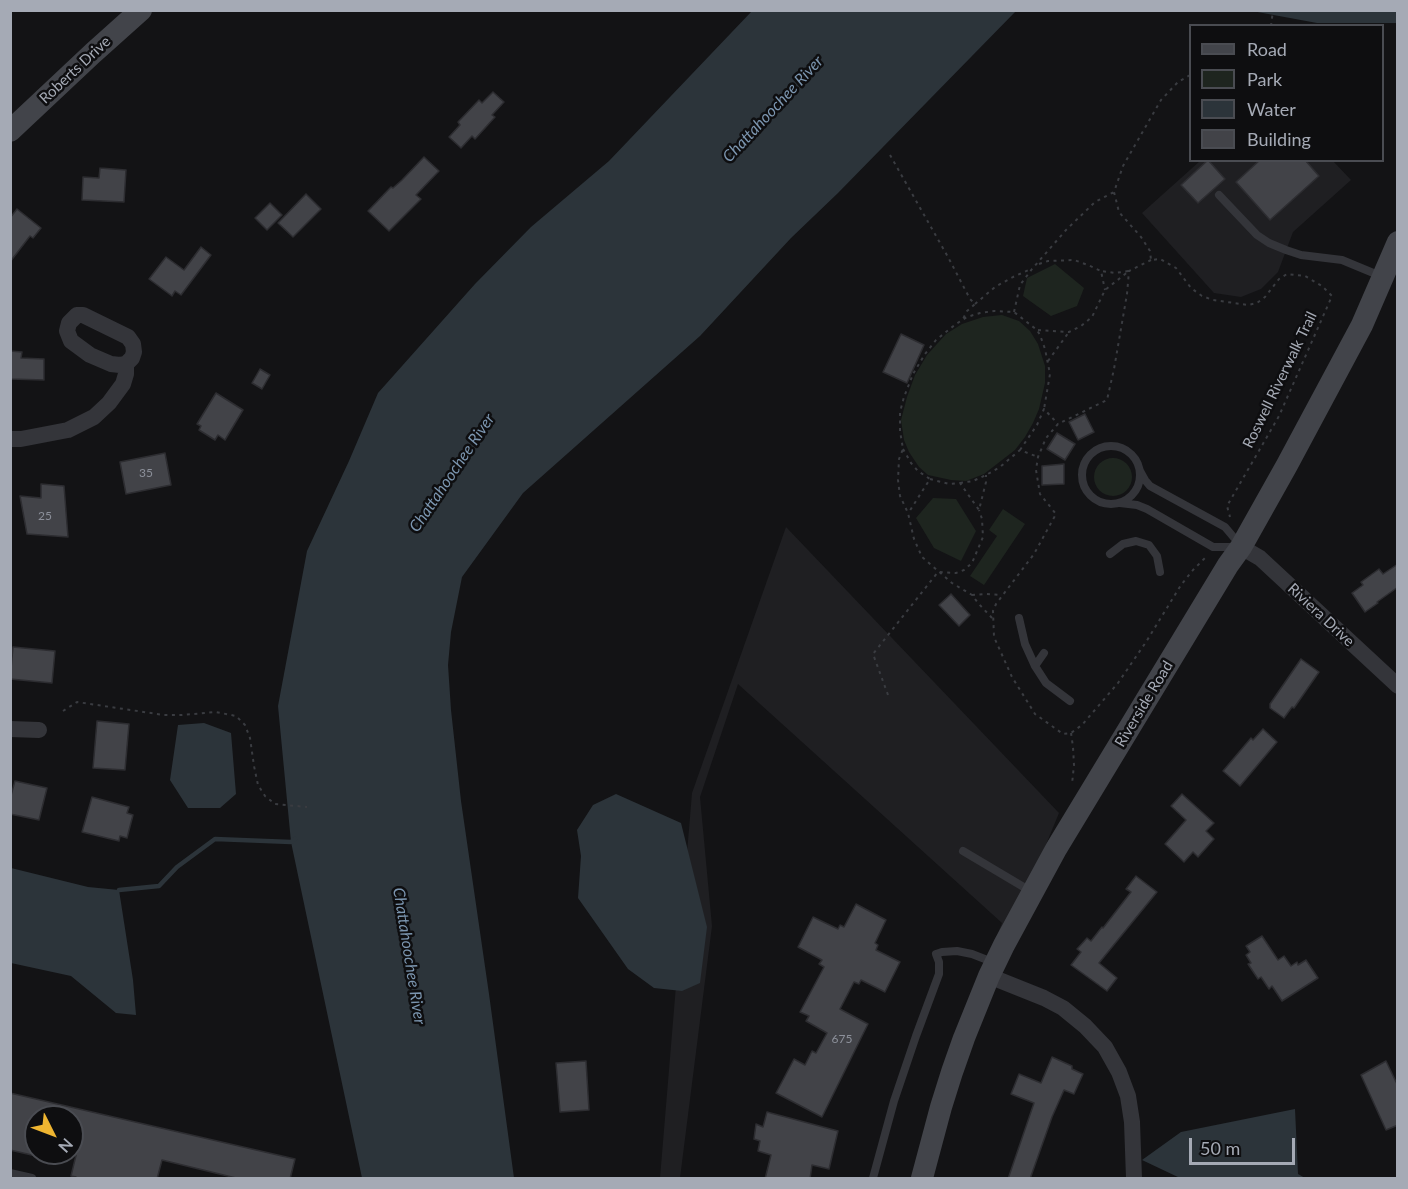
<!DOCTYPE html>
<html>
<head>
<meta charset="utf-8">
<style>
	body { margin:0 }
	#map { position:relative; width:1408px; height:1189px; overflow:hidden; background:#131315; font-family:Lato,sans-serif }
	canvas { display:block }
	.frame { position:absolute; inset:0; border:12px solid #a5aab5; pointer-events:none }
	.legend { position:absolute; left:1189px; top:24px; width:195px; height:138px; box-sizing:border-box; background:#0e0e10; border:2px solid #4a4c52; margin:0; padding:8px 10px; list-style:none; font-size:18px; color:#a5aab5 }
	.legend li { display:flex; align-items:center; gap:12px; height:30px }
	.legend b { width:30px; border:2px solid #4a4c52 }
	.north { position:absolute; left:24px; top:1105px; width:60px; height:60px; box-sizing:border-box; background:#0e0e10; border:2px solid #4a4c52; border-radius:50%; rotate:132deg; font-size:16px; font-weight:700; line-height:24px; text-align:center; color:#a5aab5 }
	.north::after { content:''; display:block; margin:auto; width:21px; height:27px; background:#efb531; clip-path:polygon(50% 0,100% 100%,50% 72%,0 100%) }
	.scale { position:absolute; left:1189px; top:1138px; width:106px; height:27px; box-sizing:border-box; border:3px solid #a5aab5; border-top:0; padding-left:8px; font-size:18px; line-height:21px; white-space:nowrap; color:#a5aab5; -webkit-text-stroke:4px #0e0e10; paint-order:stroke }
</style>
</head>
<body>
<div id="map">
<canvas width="1408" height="1189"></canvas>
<div class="frame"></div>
<ul class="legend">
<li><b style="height:8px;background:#42444a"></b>Road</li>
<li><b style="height:16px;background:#1e251f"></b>Park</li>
<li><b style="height:16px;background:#2c343a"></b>Water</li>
<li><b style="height:16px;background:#424348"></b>Building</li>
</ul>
<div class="north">N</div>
<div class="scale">50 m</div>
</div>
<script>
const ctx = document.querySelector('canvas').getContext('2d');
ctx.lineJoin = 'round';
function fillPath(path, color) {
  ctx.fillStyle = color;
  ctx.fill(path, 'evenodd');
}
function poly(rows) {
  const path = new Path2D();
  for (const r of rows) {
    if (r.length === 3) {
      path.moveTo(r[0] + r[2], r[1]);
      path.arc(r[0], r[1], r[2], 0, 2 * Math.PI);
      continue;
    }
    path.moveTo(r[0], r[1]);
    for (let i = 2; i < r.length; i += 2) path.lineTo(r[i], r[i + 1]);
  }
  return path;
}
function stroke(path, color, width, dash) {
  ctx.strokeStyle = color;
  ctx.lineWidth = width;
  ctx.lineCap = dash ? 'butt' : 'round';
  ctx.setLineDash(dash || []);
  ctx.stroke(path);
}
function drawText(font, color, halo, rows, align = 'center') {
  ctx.font = font + ' Lato,sans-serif';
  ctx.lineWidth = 5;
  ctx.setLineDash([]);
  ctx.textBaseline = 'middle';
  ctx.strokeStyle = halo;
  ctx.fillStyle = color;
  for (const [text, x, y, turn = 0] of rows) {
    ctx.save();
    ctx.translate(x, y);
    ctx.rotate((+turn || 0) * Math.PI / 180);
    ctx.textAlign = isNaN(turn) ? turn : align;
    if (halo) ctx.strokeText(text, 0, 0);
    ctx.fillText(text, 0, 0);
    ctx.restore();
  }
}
const built = poly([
	[1200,161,1333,161,1351,180,1293,232,1278,272,1261,289,1241,297,1214,293,1142,213],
	[786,527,1059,813,1004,946,950,1052,1002,923,738,684,700,797,712,926,680,1178,660,1178,692,793]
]);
const green = poly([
	[1055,264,1084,288,1077,306,1051,316,1023,296,1027,278],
	[1002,315,1019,321,1030,331,1038,344,1045,366,1045,383,1039,409,1033,423,1025,437,1015,450,984,474,966,481,951,480,928,475,919,467,909,452,904,440,901,420,907,397,915,375,927,355,946,334,962,324,983,317],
	[1113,477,19],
	[933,498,956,499,976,531,961,561,934,548,916,518],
	[1003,509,1025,524,984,585,970,576,997,536,989,530]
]);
const water = poly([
	[752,11,1016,11,838,193,791,238,700,336,523,493,462,577,451,632,448,665,451,710,461,801,489,994,514,1178,362,1178,291,842,278,706,307,551,349,461,378,393,475,284,531,227,609,161],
	[1252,11,1397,11,1397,23,1317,23],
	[204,723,231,733,236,794,220,808,188,808,170,780,178,725],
	[616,794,681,823,707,927,700,983,682,991,654,988,628,969,578,898,581,856,577,830,593,805],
	[11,868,88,887,119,890,133,980,136,1015,116,1013,71,976,11,963],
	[1295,1109,1298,1174,1305,1178,1180,1178,1142,1160,1181,1132]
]);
const stream = poly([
	[119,890,159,886,177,867,215,839,291,842,295,839]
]);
const building = poly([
	[493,92,504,102,492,115,495,117,475,139,472,136,461,148,449,137,460,125,458,122,479,100,482,103,493,92],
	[424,157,439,171,416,195,421,199,389,231,368,211,391,187,393,188,402,180,424,157],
	[1208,160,1225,179,1198,203,1181,185,1208,160],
	[1260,160,1305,160,1319,176,1270,220,1236,182,1260,160],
	[100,168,126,170,124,202,82,200,83,177,99,178,100,168],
	[306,194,321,209,293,237,278,223,306,194],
	[270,203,282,215,267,230,255,218,270,203],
	[17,209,41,228,33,238,30,236,10,262,10,218,17,209],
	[201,247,211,255,181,295,175,291,172,296,149,279,166,257,184,270,201,247],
	[901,334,924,345,907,383,883,372,901,334],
	[10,351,22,352,21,358,44,359,44,380,10,379,10,351],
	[260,369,270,375,262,389,252,383,260,369],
	[216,393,243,410,225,440,218,435,215,440,199,430,201,426,197,424,216,393],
	[1085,414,1094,432,1078,440,1069,422,1085,414],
	[1057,433,1075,444,1065,460,1047,449,1057,433],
	[165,453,171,485,126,494,120,462,165,453],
	[1064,464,1064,484,1042,485,1042,466,1064,464],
	[41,484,64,486,68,537,27,534,20,496,41,498,41,484],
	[1398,564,1398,587,1377,602,1378,603,1365,612,1352,593,1363,585,1361,582,1379,569,1383,574,1398,564],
	[951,594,970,615,959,626,939,605,951,594],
	[13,647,55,651,52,683,10,679,13,647],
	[1301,659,1319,672,1294,708,1292,707,1284,718,1270,708,1270,704,1301,659],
	[97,721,129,724,125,770,93,768,97,721],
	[1263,729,1277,742,1240,786,1223,771,1251,738,1253,740,1263,729],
	[15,781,47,788,39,820,10,814,10,799,15,781],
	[1182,794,1214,823,1206,831,1214,839,1198,857,1193,852,1184,862,1165,844,1186,820,1171,806,1182,794],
	[92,797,129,807,127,813,133,815,127,838,120,836,119,841,82,832,92,797],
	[1136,876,1157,892,1099,963,1117,978,1107,991,1071,965,1081,952,1077,949,1087,938,1091,941,1102,927,1103,928,1131,892,1126,889,1136,876],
	[856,904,886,920,875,943,878,945,876,950,900,962,885,992,861,980,859,984,854,982,840,1009,868,1024,822,1117,776,1093,794,1059,805,1065,812,1051,816,1053,827,1033,806,1021,809,1016,800,1012,824,967,819,964,822,960,798,947,813,917,838,929,840,925,844,927,856,904],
	[1262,936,1278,960,1284,956,1291,966,1297,962,1298,965,1306,960,1318,978,1282,1001,1272,986,1269,989,1261,977,1258,979,1248,964,1251,963,1246,955,1250,952,1246,946,1262,936],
	[1052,1057,1072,1066,1072,1069,1083,1074,1074,1094,1064,1090,1052,1117,1030,1179,1008,1179,1034,1103,1011,1094,1019,1074,1041,1083,1052,1057],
	[586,1061,589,1110,560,1112,556,1063,586,1061],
	[1386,1061,1398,1086,1398,1125,1386,1130,1361,1075,1386,1061],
	[10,1093,295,1159,290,1179,240,1179,162,1160,157,1179,76,1179,76,1177,71,1176,79,1143,72,1141,72,1117,36,1117,36,1156,10,1150,10,1093],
	[767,1112,838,1131,829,1169,812,1165,810,1179,765,1179,771,1155,758,1151,760,1141,754,1139,756,1124,763,1127,767,1112]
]);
const path = poly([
	[1271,26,1273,10],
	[1190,75,1178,82,1161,100,1123,166,1114,192,1119,212,1141,237,1150,251,1151,260,1160,259,1176,268,1191,288,1202,296,1213,300,1248,305,1257,303,1265,297,1279,279,1287,274,1305,276,1322,286,1332,296,1279,416,1227,506,1230,517],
	[890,155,948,257,970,299,975,304,967,311,963,319],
	[1151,260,1129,271,1127,294,1114,369,1107,400,1058,424,1046,438,1038,457,1036,470,1040,494,1056,514,1034,554,996,604,993,611,994,637,1012,677,1035,714,1063,734,1071,733,1082,725,1118,683,1146,642,1181,585,1193,570,1206,557],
	[1039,264,1048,261,1074,260,1088,265,1101,271,1105,290],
	[975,304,995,287,1013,277,1031,269],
	[1014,312,1020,285,1032,269,1066,230,1095,202,1114,192],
	[1038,330,1069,332,1081,326,1092,317,1105,290,1129,271,1115,273,1101,271],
	[1048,361,1069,332],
	[903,449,911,463,918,471,930,479,909,512],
	[1020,450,1037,425,1044,409,1058,424],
	[930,479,949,484,960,483,979,510,986,482,986,475],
	[960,483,973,481,986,475,1000,467,1020,450,1038,457],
	[972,595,985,594,1002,595],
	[992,618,978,603,972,595,952,583,922,557,914,539,908,513,900,496,898,480,899,459,903,449,900,431,900,412,904,397,913,374,925,354,936,340,956,324,967,317,980,313,994,311,1014,312,1037,330,1040,335,1045,349,1050,374,1044,409],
	[888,695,873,654,938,572,956,573,964,570,972,563,983,537,982,519,979,510],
	[63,711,77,702,164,715,182,715,216,712,236,716,245,725,250,738,254,766,258,785,265,796,275,804,307,807],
	[1071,733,1073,747,1074,765,1072,784]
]);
const lane = poly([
	[1219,195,1257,235,1269,243,1286,250,1301,255,1342,260,1383,277],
	[1111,475,29],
	[1140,471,1145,480,1150,486,1225,527,1241,546],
	[1120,503,1137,505,1147,509,1213,547,1238,547],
	[1110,554,1123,544,1136,541,1149,545,1157,556,1160,572],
	[1019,618,1025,644,1035,666,1046,683,1070,701],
	[1035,666,1044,653],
	[963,851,1032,892],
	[10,1173,32,1178],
	[873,1178,894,1101,916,1036,939,974,939,962,936,954,942,952,957,951,972,954,995,963]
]);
const street = poly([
	[77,315,83,315,128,337,133,344,134,352,132,358,126,364,120,365,111,364,90,355,71,341,67,331,69,323,77,315],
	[10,439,21,439,68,430,94,417,109,403,123,384,126,374,126,364],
	[1241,547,1260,558,1398,686],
	[10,729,39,730],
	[989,976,1044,998,1063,1008,1085,1026,1105,1047,1119,1072,1128,1096,1132,1122,1134,1178]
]);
const secondary = poly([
	[10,131,93,53,141,10],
	[922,1178,941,1107,952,1072,964,1038,989,976,1004,945,1056,849,1228,565,1241,547,1287,465,1362,325,1398,242]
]);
const numberNames = [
	["35",146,473],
	["25",45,516],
	["675",842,1039]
];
const streetNames = [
	["Roberts Drive",75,70,-43],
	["Roswell Riverwalk Trail",1280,380,-64],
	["Riviera Drive",1321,615,43],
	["Riverside Road",1144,704,-59]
];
const waterNames = [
	["Chattahoochee River",773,109,-47],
	["Chattahoochee River",452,473,-56],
	["Chattahoochee River",409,956,81]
];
fillPath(built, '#1f1f22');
fillPath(green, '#1e251f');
fillPath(water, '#2c343a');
stroke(stream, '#2c343a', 4.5);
fillPath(building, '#424348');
stroke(building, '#2d2d31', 1.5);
stroke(path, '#3a3c41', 2, [3, 4.5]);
stroke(lane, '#34353a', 8);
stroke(street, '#34353a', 16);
stroke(secondary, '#42444a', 22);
drawText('12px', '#8c909a', null, numberNames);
drawText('15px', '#a5aab5', '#0e0e10', streetNames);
drawText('italic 16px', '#7c96b0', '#0e0e10', waterNames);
</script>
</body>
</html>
